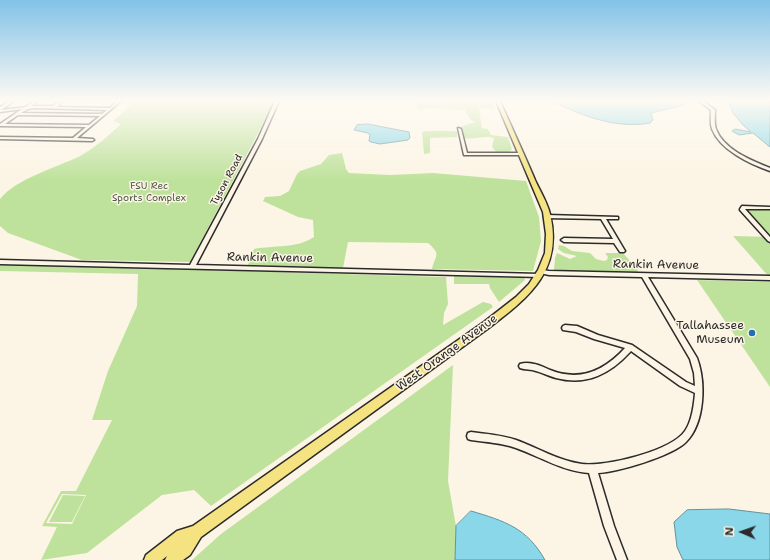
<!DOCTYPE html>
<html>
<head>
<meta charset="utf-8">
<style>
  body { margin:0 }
  #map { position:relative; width:770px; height:560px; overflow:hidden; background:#fcf5e5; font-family:"Shantell Sans",sans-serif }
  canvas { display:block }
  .north { position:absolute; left:722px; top:512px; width:40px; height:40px; -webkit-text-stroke:3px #fcf5e5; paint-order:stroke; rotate:272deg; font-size:11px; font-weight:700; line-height:16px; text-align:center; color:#2b2b2b }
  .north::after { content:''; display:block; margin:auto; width:14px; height:18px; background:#2b2b2b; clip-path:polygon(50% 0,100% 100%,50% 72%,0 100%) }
</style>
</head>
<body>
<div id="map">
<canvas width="770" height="560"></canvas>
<div class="north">N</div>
</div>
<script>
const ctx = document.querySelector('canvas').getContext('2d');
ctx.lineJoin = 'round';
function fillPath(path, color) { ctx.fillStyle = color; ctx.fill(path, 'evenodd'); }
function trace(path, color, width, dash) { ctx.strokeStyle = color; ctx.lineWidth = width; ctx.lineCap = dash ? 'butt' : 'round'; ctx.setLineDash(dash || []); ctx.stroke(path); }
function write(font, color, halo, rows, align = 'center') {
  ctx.font = font + ' "Shantell Sans",sans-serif'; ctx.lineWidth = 3; ctx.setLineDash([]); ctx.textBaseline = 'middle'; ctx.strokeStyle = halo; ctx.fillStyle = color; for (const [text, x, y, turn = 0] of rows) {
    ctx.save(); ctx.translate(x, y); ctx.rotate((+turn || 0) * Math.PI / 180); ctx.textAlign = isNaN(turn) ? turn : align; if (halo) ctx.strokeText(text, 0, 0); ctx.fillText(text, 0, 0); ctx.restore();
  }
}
fillPath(new Path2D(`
  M135 101H275L190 262 82 260 8 233 0 226V199C17 178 56 168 80 156 96 147 108 136 121 124L113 121Z
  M417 101H491L495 109 481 108 479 110 482 128 488 129 491 135 508 137 512 149 509 152H496L492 147 494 138C482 135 475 140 463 138L460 127 475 122 470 119 465 110 426 108 421 111 417 108Z
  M426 131H454L457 132V137L430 138V153L424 154 422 132Z
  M342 153 346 169 349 173 390 175 433 173 526 181 539 217 541 241 533 271 432 269C435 255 442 255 428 243L348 242 343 268 248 265 254 249C274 245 296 249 314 237L313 220 298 217 263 201 265 197 280 196 289 191 297 174 300 171 321 164 329 155Z
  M751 209 770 210V235L748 213 747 210Z
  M733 236 770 237V278Z
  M559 245 564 246 572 251 590 253 596 259 604 261 607 260 608 257 605 253H623L638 270 637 273 558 272 554 270 555 258 557 253 570 259 577 256 564 253 558 249Z
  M0 264 446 277 448 304 444 313 443 325 483 302 491 304 493 307 211 506 194 490 162 495 87 553 41 560 57 527 42 526 61 491H76L112 420H92L108 371 137 306 138 274 0 271ZM62 494 86 495 72 524 46 523Z
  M454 276 524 278 525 280 499 302 490 288 489 284H454Z
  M697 280 770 282V387Z
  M453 365 448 481 456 526 455 560H192L221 534Z
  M63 495 85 496 72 522H49Z`), '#bee29c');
const water = new Path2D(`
  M552 101H679L684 105 651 113 653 120 650 123C616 129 582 116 552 101Z
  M729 101H770V147L753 133 739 135 732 131 735 129 751 132 743 125 733 113Z
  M368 124 409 132 410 138 408 140 380 144 371 142 369 141 370 135 368 133 354 130 357 125Z
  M729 509 770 514V560H683L677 547 674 522 687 510Z
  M471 511C505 521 527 528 545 560H455L456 526Z`);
fillPath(water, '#8ad7e9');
trace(water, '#64929d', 1);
const minor = new Path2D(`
  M10 101H14L1 110 26 107 34 101H38L31 106H53L59 101H63L57 107 110 108 117 101H121L77 138 93 139 94 140 92 141 0 139V137L73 138 86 127 0 126V124L22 109 0 112V107ZM34 108 107 110 102 114 21 113 28 109ZM18 115H19L100 116 89 125 5 124Z
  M275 101H279L262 139 196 265 539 274 542 276 541 277 0 264V260L190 265 258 139Z
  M699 101H703L715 110C715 116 714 123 716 129 724 150 751 160 770 168V171C750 164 720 150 712 129 710 123 711 117 711 110Z
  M458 128 461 129 467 153H521L523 154 521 155H464Z
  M742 206 770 207V209H745L770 237V242L768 241 740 210V209Z
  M547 215 618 217V219H606L625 251 624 252H620L614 243 564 242 561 240 564 238 613 239 601 219 545 218 544 217Z
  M542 270 549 271 770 276V280L648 277 697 358C706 382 705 423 686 442 672 456 618 472 598 473L614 526 627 560H617L604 526 589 473C562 471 541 457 516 448 502 443 486 442 471 440L468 439 467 436 468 433 471 432C486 434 502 435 516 440 538 448 559 461 582 464 606 467 671 451 685 431 692 421 694 405 695 393L680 386 631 351C610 374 587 386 556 378 549 376 543 373 536 371 531 369 525 370 520 368L519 366 520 364C530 361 541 366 550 370 580 382 604 371 625 348L594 339 576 332 563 330 562 328 563 326 565 325 577 326 598 335 632 345 686 382 695 386 694 373 690 359 642 277 549 275 540 273 539 272 540 271Z`);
const major = new Path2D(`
  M496 101H500C512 128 524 154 535 180 540 191 547 202 550 214 563 269 531 296 490 327L201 537 190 555 183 560H165L167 556 162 560H144L146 555 177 531 193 526 484 322 516 297 529 284 538 270 545 253 546 234 543 212Z`);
trace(minor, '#2b2b2b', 3);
trace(major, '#2b2b2b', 3);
fillPath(minor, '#fcf5e5');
fillPath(major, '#f5e381');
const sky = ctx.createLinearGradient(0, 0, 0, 180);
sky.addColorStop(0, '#82c2e8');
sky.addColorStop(0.56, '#fefaf3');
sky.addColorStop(1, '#fefaf300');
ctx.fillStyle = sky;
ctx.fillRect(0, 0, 770, 180);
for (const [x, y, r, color] of [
  [752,333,4,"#1f6fb2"]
]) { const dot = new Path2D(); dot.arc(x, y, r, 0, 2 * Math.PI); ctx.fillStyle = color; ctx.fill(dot); trace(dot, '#fcf5e5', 1.5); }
write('10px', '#2b2b2b', '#fcf5e5', [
  ["Tyson Road",227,180,-62]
]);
write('10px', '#505947', '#fcf5e5', [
  ["FSU Rec",149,186],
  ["Sports Complex",149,198]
]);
write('12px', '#2b2b2b', '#fcf5e5', [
  ["Rankin Avenue",270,258,1],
  ["Rankin Avenue",656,265,1],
  ["West Orange Avenue",447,353,-36]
]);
write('12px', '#2b2b2b', '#fcf5e5', [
  ["Tallahassee",744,326],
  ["Museum",744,340]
], 'right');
</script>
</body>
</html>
